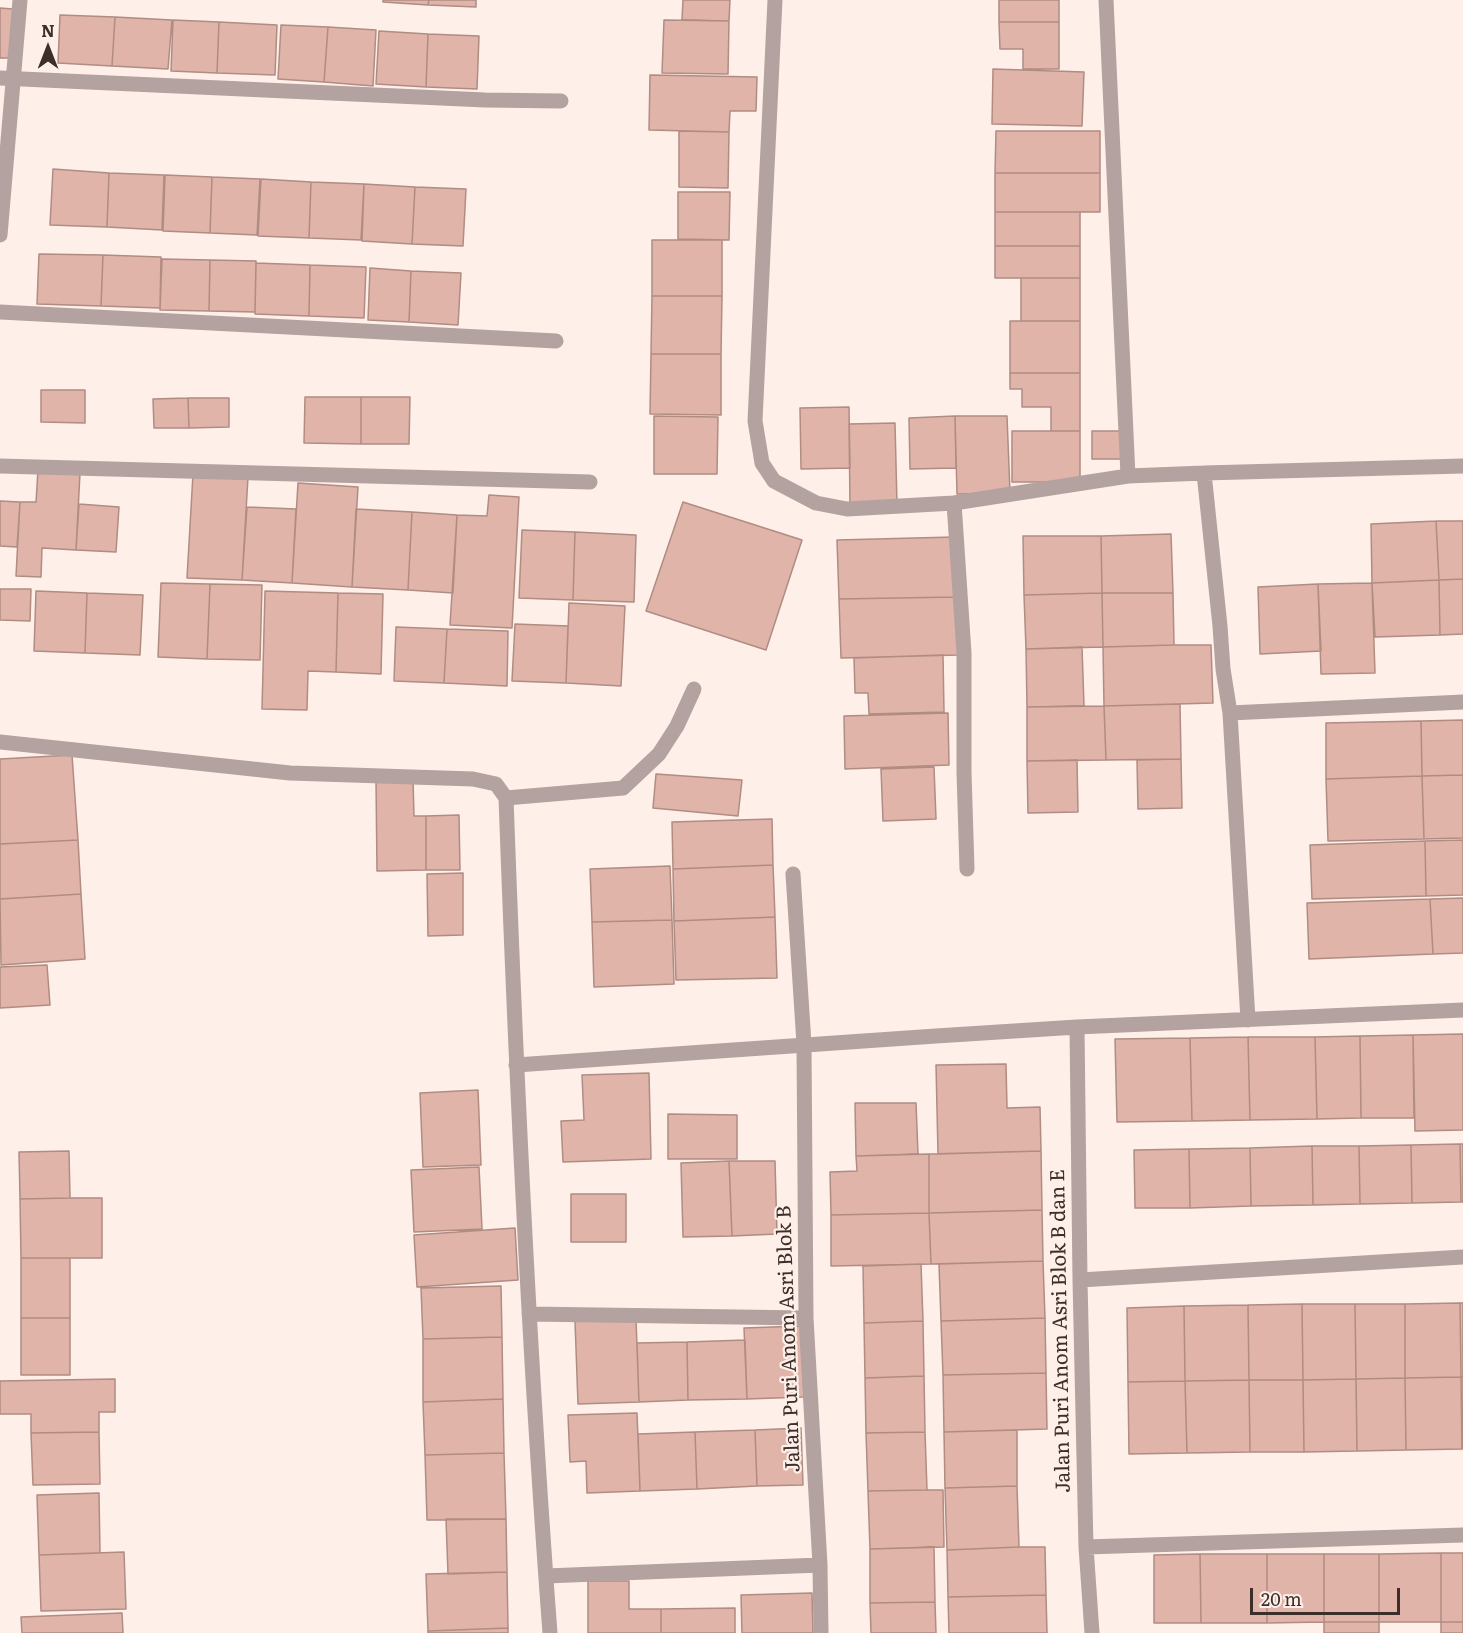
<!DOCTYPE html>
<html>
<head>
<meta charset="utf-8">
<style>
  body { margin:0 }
  #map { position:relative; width:1463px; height:1633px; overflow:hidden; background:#feefe9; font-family:Literata,serif }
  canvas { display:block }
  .north { position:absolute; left:18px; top:18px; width:60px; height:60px; -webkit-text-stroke:4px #feefe9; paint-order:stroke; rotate:0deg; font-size:16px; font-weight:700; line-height:24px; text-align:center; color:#3c2e29 }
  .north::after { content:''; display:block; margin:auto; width:21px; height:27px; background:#3c2e29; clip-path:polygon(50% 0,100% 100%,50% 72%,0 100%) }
  .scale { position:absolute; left:1250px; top:1588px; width:150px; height:27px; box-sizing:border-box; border:3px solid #3c2e29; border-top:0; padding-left:8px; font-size:18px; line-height:21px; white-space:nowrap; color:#3c2e29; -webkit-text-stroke:4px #feefe9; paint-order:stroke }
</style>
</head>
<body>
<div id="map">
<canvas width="1463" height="1633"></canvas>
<div class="north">N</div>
<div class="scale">20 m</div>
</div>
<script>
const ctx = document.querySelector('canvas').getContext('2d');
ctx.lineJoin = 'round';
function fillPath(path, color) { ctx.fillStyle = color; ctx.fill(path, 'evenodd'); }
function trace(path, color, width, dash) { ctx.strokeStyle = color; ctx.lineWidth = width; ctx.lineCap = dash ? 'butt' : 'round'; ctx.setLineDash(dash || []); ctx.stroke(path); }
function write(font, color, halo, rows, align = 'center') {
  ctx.font = font + ' Literata,serif'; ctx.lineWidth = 4.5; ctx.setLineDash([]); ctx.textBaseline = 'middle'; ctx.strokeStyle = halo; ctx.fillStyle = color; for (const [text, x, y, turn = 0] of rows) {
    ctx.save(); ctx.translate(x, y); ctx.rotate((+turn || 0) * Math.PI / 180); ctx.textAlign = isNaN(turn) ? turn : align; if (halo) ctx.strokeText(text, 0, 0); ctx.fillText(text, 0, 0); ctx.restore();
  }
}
const building = new Path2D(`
  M383 0H429L428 5 383 2Z
  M429 0H476V7L428 5Z
  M683 0H730L729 21 682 20Z
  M999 0H1059V22H999Z
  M0 8 13 9 11 58H0Z
  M60 15 115 17 112 66 58 63Z
  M115 17 172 20 168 69 112 66Z
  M173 20 219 22 217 73 171 71Z
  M664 20 729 21 728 74 662 73Z
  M219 22 277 25 275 75 217 73Z
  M999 22H1059V69H1023V49H1000Z
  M281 25 328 27 324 82 278 79Z
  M328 27 376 30 373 86 324 82Z
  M379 31 428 34 426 87 376 84Z
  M428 34 479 36 477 89 426 87Z
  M993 69 1084 72 1082 126 992 124Z
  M650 75 757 77 756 111H730L729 132 649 130Z
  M679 131 729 132 728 188 679 187Z
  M996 131H1100V173H995Z
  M53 169 109 173 107 227 50 225Z
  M109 173 164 175 162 230 107 227Z
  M995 173H1100V212H995Z
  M165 175 212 177 210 233 163 231Z
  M212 177 260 179 257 235 210 233Z
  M261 179 311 182 309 238 258 236Z
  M311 182 364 184 361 240 309 238Z
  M364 184 415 187 412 244 362 241Z
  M415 187 466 189 463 246 412 244Z
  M678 192H730L729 240 678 239Z
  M995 212H1080V246H995Z
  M652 240H722V296H652Z
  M995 246H1080V278H995Z
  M39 254 103 255 101 306 37 304Z
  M103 255 161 257 160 308 101 306Z
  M162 259 210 260 209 311 160 310Z
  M210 260 256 261 255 312 209 311Z
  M256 263 310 265 309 316 255 314Z
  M310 265 366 267 364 318 309 316Z
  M370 268 411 271 409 322 368 320Z
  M411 271 461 273 458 325 409 322Z
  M1021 278H1080V321H1021Z
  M652 296H722L721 354H651Z
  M1010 321H1080V373H1010Z
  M651 354H721V415L650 414Z
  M1010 373H1080V431H1051V407H1022V389H1010Z
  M41 390H85V423L41 422Z
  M305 397H361V444L304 443Z
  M361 397H410L409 444H361Z
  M188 398 189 428H154L153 399Z
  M188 398H229V427L189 428Z
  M849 407 850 468 801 469 800 408Z
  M654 416 718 417 717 474H654Z
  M955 416H1007L1010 493 957 494Z
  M955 416 956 468 910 469 909 418Z
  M895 423 897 505 850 506 849 424Z
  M1012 431H1080V482H1012Z
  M1092 431H1122V459H1092Z
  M38 470 80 473 76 550 42 548 41 577 16 576 20 502H36Z
  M193 474 248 477 242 580 187 578Z
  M298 483 358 487 352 587 292 583Z
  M489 495 519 497 512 628 450 625 457 515 487 516Z
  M0 501 20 502 17 547 0 546Z
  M683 502 802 540 766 650 646 611Z
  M79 504 119 507 116 552 76 550Z
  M247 507 296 509 292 583 242 580Z
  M356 509 412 512 408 590 352 587Z
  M412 512 457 515 453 593 408 590Z
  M1436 521H1463V579L1439 580Z
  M1436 521 1439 580 1372 583 1371 524Z
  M522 530 575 532 573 600 519 598Z
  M575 532 636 535 634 602 573 600Z
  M1171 534 1173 593H1102L1101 536Z
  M1023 536H1101L1102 593 1024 595Z
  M954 537 956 597 839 599 837 540Z
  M1463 579V634L1440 635 1439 580Z
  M1439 580 1440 635 1375 637 1372 583Z
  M161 583 210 584 207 659 158 657Z
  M1372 583 1375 673 1321 674 1318 584Z
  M210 584 262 585 260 660 207 659Z
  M1318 584 1321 651 1260 654 1258 587Z
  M0 589H31L30 621 0 620Z
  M36 591 87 593 85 653 34 651Z
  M265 591 338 593 336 672 308 671 307 710 262 709Z
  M87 593 143 595 140 655 85 653Z
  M338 593 383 594 381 674 336 672Z
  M1102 593H1173L1174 645 1103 647Z
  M1102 593 1103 647 1026 649 1024 595Z
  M956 597 958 655 841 658 839 599Z
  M569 603 625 606 621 686 566 683Z
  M515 624 568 626 566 683 512 681Z
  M396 627 447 629 444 683 394 681Z
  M447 629 508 631 507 686 444 683Z
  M1174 645H1211L1213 703 1104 706 1103 647Z
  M1082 647 1084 706 1027 707 1026 649Z
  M943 655 944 712 869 714 868 693H855L854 658Z
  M1180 704 1181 759 1106 760 1104 706Z
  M1104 706 1106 760 1027 761V707Z
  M948 713 949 765 845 769 844 716Z
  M1463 720V775L1422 776 1421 721Z
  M1421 721 1422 776 1326 779V723Z
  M72 755 78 840 0 844V759Z
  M1181 759 1182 808 1138 809 1137 760Z
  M1077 760 1078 812 1028 813 1027 761Z
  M934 767 936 819 883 821 881 769Z
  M656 774 742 780 738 816 653 808Z
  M1463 775V838L1424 839 1422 776Z
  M1422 776 1424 839 1328 841 1326 779Z
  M413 780 414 816H426V870L377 871 376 781Z
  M459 815 460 870H426V816Z
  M772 819 773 865 673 869 672 822Z
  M78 840 81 894 0 899V844Z
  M1463 840V895L1426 896 1425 841Z
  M1425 841 1426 896 1312 899 1310 845Z
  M773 865 775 917 674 921 673 869Z
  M670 866 672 920 592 922 590 869Z
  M463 873V935L428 936 427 874Z
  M81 894 85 959 1 965 0 899Z
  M1463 898V953L1433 954 1430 899Z
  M1430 899 1433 954 1309 959 1307 903Z
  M775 917 777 978 676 980 674 921Z
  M672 920 674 984 594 987 592 922Z
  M47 965 50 1005 0 1008V967Z
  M1463 1034V1130L1415 1131 1413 1035Z
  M1413 1035 1414 1118H1361L1360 1036Z
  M1360 1036 1361 1118 1317 1119 1315 1037Z
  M1248 1037H1315L1317 1119 1250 1120Z
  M1248 1037 1250 1120 1192 1121 1190 1038Z
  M1190 1038 1192 1121 1117 1122 1115 1039Z
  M1006 1064 1007 1108 1040 1107 1041 1151 938 1154 936 1065Z
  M649 1073 651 1159 563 1162 561 1121 584 1120 582 1075Z
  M478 1090 481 1165 423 1167 420 1093Z
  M855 1103H916L918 1154 856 1156Z
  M668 1114 737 1115V1159H668Z
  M1460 1144 1461 1202 1412 1203 1411 1145Z
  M1460 1144H1463V1202H1461Z
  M1411 1145 1412 1203 1360 1204 1359 1146Z
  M1312 1146H1359L1360 1204 1313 1205Z
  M1312 1146 1313 1205 1251 1206 1250 1148Z
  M1250 1148 1251 1206 1190 1208 1189 1149Z
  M1189 1149 1190 1208H1135L1134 1150Z
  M69 1151 70 1198 20 1199 19 1152Z
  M1041 1151 1042 1210 929 1213V1154Z
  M929 1154V1213L831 1215 830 1172 857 1171 856 1156Z
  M729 1161 732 1236 683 1237 681 1163Z
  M729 1161H775L777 1234 732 1236Z
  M479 1167 482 1229 414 1232 411 1170Z
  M571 1194H626V1242H571Z
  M70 1198H102V1258H21L20 1199Z
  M1042 1210 1043 1261 931 1264 929 1213Z
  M929 1213 931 1264 831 1266V1215Z
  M515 1228 518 1280 417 1287 414 1235Z
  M21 1258H70V1318H21Z
  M1043 1261 1045 1318 941 1321 939 1264Z
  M921 1264 923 1321 864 1323 863 1266Z
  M501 1286 502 1337 423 1339 421 1288Z
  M1460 1303H1463V1377H1461Z
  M1460 1303 1461 1377 1405 1378V1304Z
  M1302 1304 1303 1380H1249L1248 1305Z
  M1302 1304H1355L1356 1379 1303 1380Z
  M1355 1304H1405V1378L1356 1379Z
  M1248 1305 1249 1380 1185 1381 1184 1306Z
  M1184 1306 1185 1381 1128 1382 1127 1308Z
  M21 1318H70V1375H21Z
  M1045 1318 1046 1373 943 1375 941 1321Z
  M636 1319 639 1402 578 1404 575 1321Z
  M923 1321 924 1376 865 1378 864 1323Z
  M801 1326 804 1397 747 1399 744 1328Z
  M502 1337 503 1399 423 1402V1339Z
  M745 1340 747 1399 688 1400 687 1342Z
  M687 1342 688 1400 639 1402 637 1343Z
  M1046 1373 1047 1429 944 1432 943 1375Z
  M924 1376 925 1432 866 1433 865 1378Z
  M1461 1377H1463V1449H1462Z
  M1461 1377 1462 1449 1406 1450 1405 1378Z
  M1405 1378 1406 1450 1357 1451 1356 1379Z
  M115 1379V1412H99V1432L31 1433V1414H0V1381Z
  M1356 1379 1357 1451 1304 1452 1303 1380Z
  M1249 1380H1303L1304 1452H1250Z
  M1249 1380 1250 1452 1187 1453 1185 1381Z
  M1185 1381 1187 1453 1129 1454 1128 1382Z
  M503 1399 504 1453 425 1455 423 1402Z
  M637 1413 640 1491 587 1493 586 1461 570 1462 568 1415Z
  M801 1428 803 1485 757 1486 755 1430Z
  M755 1430 757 1486 697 1489 695 1432Z
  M1017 1430V1486L945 1488 944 1432Z
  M99 1432 100 1484 33 1485 31 1433Z
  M695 1432 697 1489 640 1491 638 1434Z
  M925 1432 927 1490 868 1491 866 1433Z
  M504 1453 506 1519 427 1520 425 1455Z
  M1017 1486 1019 1547 947 1550 945 1488Z
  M927 1490H943L944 1547 870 1549 868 1491Z
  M99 1493 100 1553 39 1555 37 1495Z
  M446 1519H506L507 1572 448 1574Z
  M934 1547 935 1602 870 1603V1549Z
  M1019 1547H1045L1046 1595 948 1597 947 1550Z
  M124 1552 126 1609 41 1611 39 1555Z
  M1441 1553H1463V1622H1441Z
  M1441 1553V1622H1379V1554Z
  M1200 1554H1267V1623H1201Z
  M1200 1554 1201 1623H1154V1555Z
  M1267 1554H1324V1622L1267 1623Z
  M1324 1554H1379V1622H1324Z
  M507 1572 508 1628 428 1631 426 1574Z
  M588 1581H629V1609H661V1633H588Z
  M812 1593 813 1633H742L741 1595Z
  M1046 1595 1047 1633H949L948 1597Z
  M935 1602 936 1633H871L870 1603Z
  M735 1608V1633H661V1609Z
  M122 1613 123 1633H22L21 1617Z
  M1324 1622H1379V1633H1324Z
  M1441 1622H1463V1633H1441Z
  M508 1628V1633H428V1631Z`);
fillPath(building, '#e0b4a9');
trace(building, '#b08c83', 1.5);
trace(new Path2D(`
  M506 798 623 788 659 754 677 726 694 689
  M793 874 804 1044`), '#b3a29f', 15);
trace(new Path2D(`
  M775 0 755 421 762 463 774 481 816 503 847 509 954 503 1128 476 1204 473
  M1106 0 1128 476
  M0 78 485 100 561 101
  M0 235 20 0
  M0 312 556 341
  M0 466 590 482
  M954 503 964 653V772L967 869
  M1230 713 1463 702
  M0 742 290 773 473 779 496 784 506 798C516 1076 529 1355 550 1633
  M1248 1020 1230 713 1223 669 1220 626 1204 473 1463 466
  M1077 1027 1080 1280 1086 1547 1092 1633
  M804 1044 806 1318 820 1565 821 1633
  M516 1065 936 1036 1077 1027 1463 1010
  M1080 1280 1463 1257
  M529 1314 806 1318
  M1086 1547 1463 1535
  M546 1576 820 1565`), '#b3a29f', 15);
write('20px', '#3c2e29', '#feefe9', [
  ["Jalan Puri Anom Asri Blok B dan E",1061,1331,-91],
  ["Jalan Puri Anom Asri Blok B",789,1339,-92]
]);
</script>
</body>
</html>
